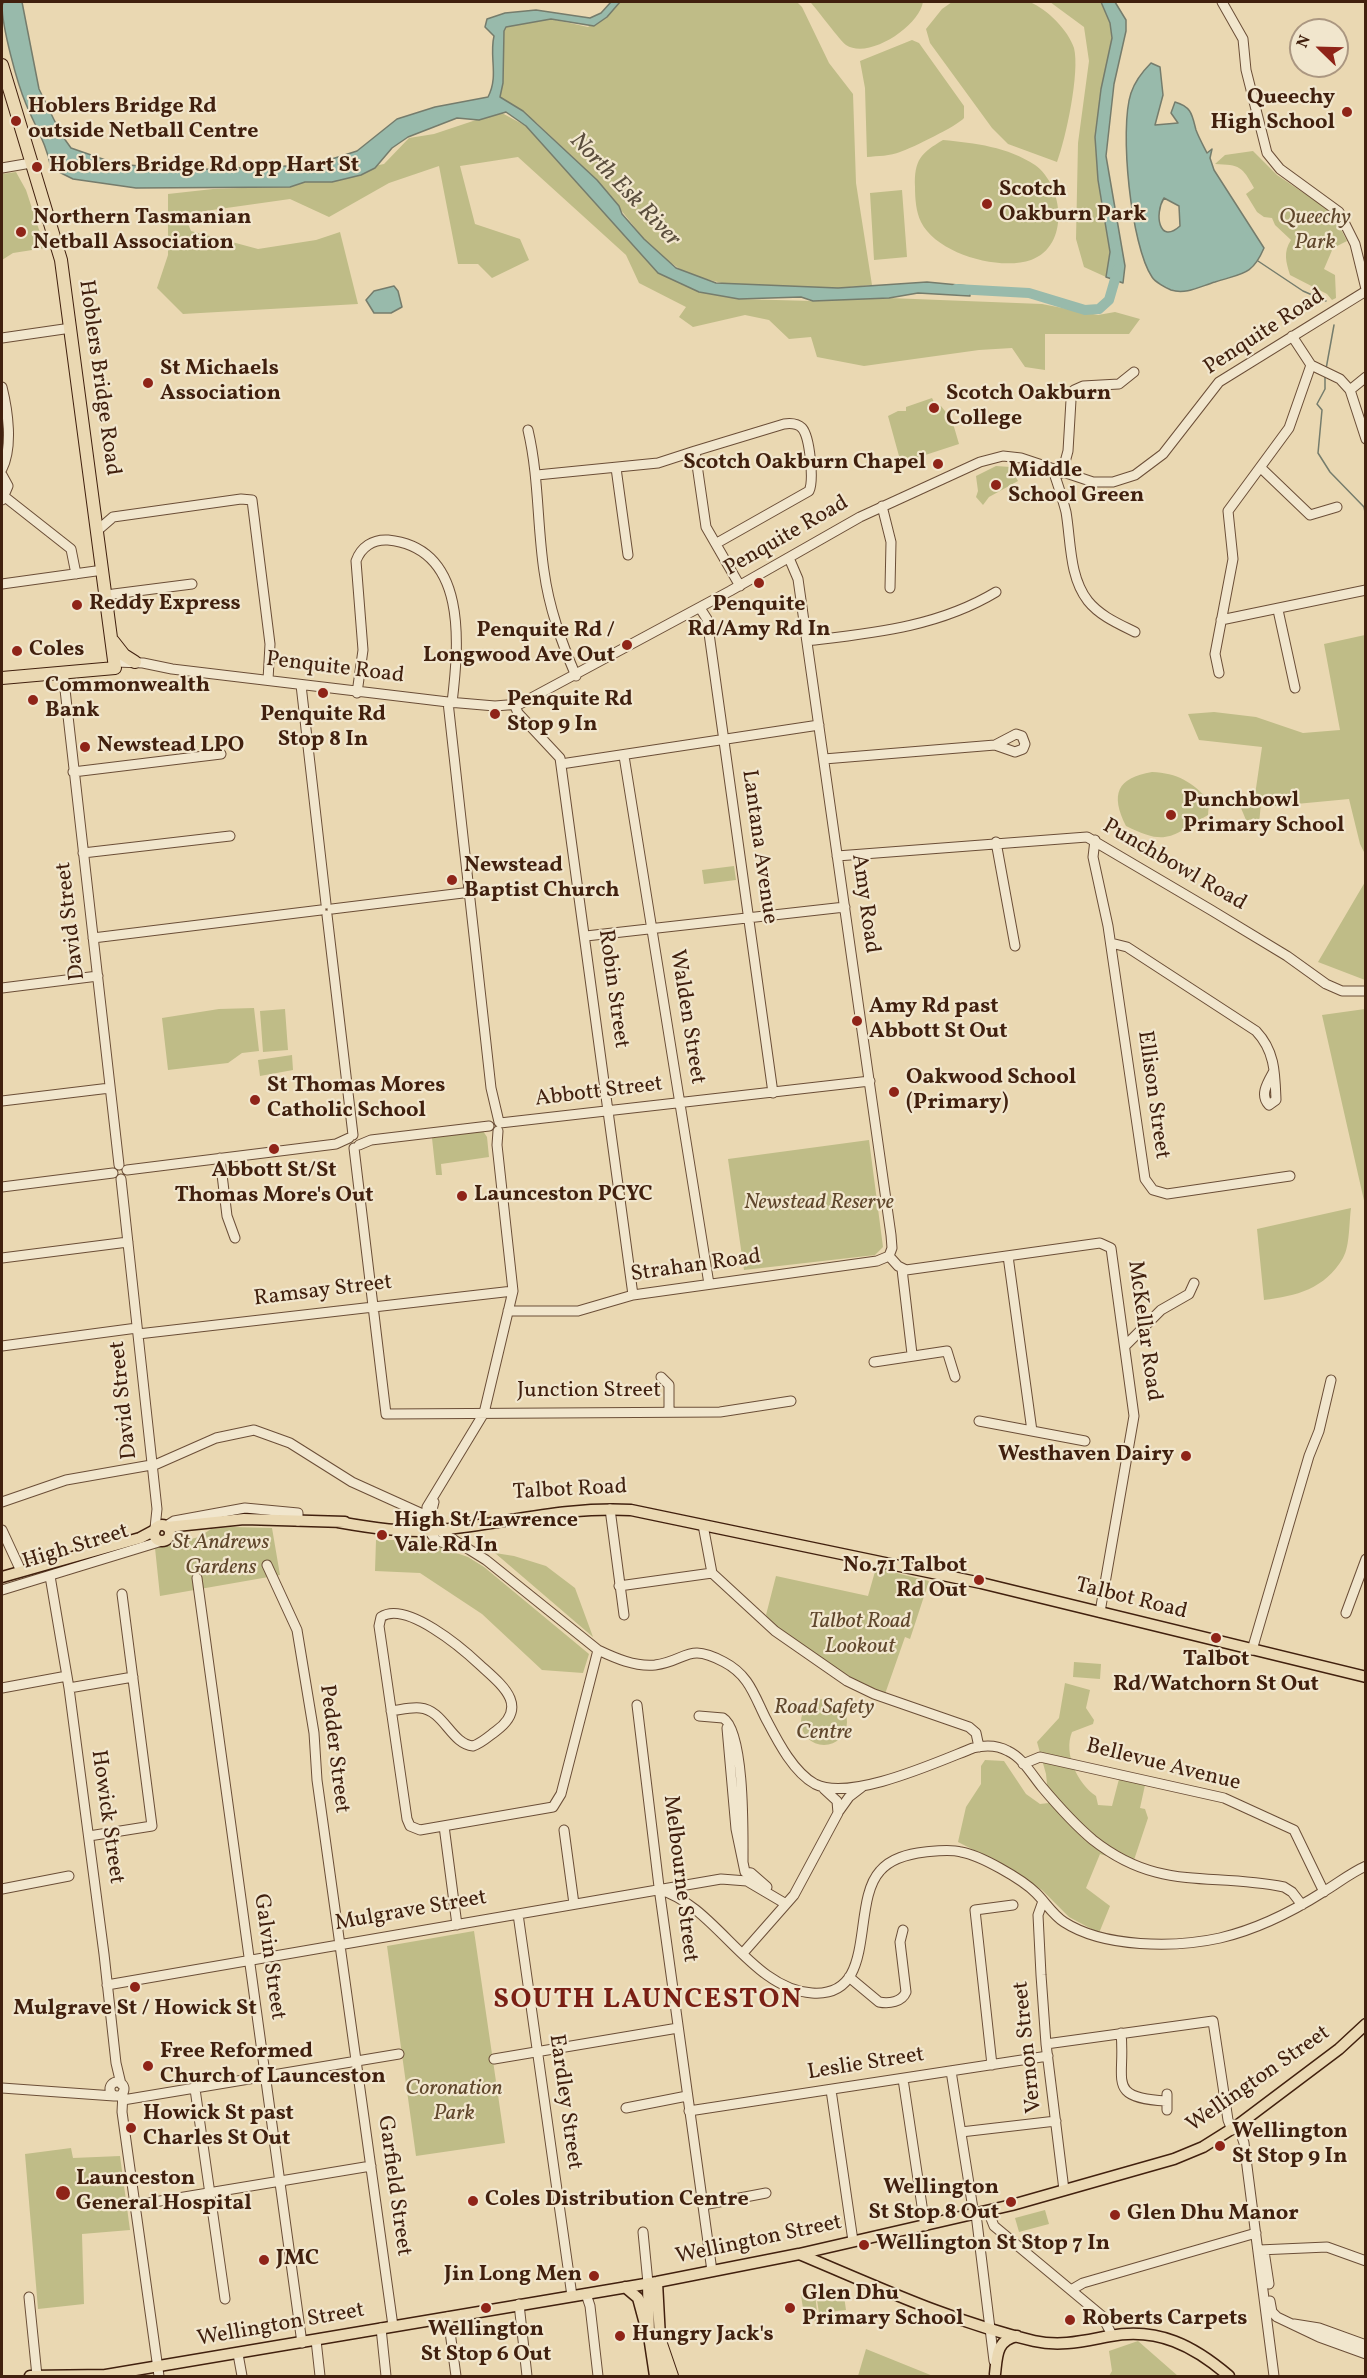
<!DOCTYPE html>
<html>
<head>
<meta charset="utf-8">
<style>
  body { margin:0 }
  #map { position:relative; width:1367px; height:2378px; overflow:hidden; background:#ead8b2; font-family:Vollkorn,serif }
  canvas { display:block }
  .frame { position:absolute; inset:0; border:3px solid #41200e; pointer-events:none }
  .north { position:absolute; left:1289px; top:18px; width:60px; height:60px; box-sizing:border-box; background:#f1e6cd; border:2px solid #ab9781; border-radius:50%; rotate:293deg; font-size:16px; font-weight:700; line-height:24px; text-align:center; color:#41200e }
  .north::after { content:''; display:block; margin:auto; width:21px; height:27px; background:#8f2418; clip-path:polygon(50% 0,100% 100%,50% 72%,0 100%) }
</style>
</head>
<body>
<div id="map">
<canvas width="1367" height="2378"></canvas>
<div class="frame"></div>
<div class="north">N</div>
</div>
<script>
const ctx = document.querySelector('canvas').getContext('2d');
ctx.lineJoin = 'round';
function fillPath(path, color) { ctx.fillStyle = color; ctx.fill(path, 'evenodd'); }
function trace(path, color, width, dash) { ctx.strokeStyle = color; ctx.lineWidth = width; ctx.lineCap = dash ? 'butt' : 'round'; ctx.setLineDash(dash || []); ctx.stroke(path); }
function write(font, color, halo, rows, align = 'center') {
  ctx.font = font + ' Vollkorn,serif'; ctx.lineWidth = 4.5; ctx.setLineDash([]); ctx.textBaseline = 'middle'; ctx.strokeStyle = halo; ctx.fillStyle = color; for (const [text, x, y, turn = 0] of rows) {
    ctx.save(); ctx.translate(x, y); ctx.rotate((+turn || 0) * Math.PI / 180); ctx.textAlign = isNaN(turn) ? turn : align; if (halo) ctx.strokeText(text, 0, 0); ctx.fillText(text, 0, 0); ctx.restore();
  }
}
fillPath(new Path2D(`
  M620 2H797L802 7 829 63 853 94 856 183 872 285 838 288 729 285 687 274 664 258 644 239 597 180 537 123 500 97 503 83 504 31 506 27 551 19 588 27Z
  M810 2H923C919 26 869 60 846 45 841 42 817 9 810 2Z
  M952 2C968 1 1019 0 1030 2 1048 10 1068 30 1074 48 1080 72 1066 138 1057 162L1008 144 992 128 930 43 926 29 942 9Z
  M1050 2H1101L1110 23 1112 38 1101 89 1095 137 1098 180 1110 252 1106 277 1084 267 1076 239 1078 143 1089 61 1084 27Z
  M912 40 919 43 964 106V118C957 126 912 148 900 152 891 156 877 156 867 157L865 88 860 61Z
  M500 112 526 126 658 273 739 299 813 301 889 298 1042 304 1098 315 1115 312 1140 319 1129 334H1045V370L1025 367 1012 348 979 350 864 366 817 357 811 337 789 339 769 320 745 315 693 327 679 317 686 307 639 283 626 255 518 157 460 166 475 224 520 239 529 260 492 278 478 264H458L439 166 389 183 329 217 290 199 184 214 191 231 258 249 316 240 340 232 358 304 183 314 157 288 168 255V194L213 189 270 187 384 164 409 138 434 134Z
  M943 140C975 143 1008 147 1035 165 1064 186 1070 246 1031 260 999 271 937 254 921 222 916 212 915 198 915 187 914 160 921 153 943 140Z
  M1253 151 1277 175 1332 212 1347 241 1333 248 1324 269 1335 275 1336 298 1332 300 1327 294 1290 275C1286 262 1283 252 1291 240L1275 225 1272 218 1264 217 1257 212 1246 194 1254 188C1242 166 1240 165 1215 164L1225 155Z
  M16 172 26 190 45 248 13 253 2 260V174Z
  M902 190 907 257 874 260 870 193Z
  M932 398 935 404 941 406 952 420 959 444 913 459 899 456 888 416 898 411H906V407Z
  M996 466 1011 467 1018 481 989 497 983 505 976 497 978 491 976 476Z
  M1365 635H1366L1365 854 1360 844 1349 799 1275 806 1255 795 1262 747 1199 740 1188 714 1214 712 1256 717 1303 733 1340 730 1324 644Z
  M1152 772C1177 773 1193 782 1209 801L1208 815C1171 836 1168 847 1126 826 1110 794 1117 778 1152 772Z
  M1243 794 1261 803 1259 824 1248 831 1244 826 1246 820 1238 801Z
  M734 866 736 880 704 884 702 870Z
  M1365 882 1366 980H1365L1318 962Z
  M254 1008 259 1051 242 1053 228 1063 168 1070 162 1018 219 1009Z
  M285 1009 288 1050 263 1052 260 1011Z
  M1365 1009H1366L1365 1205 1322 1015Z
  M292 1055 293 1070 260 1076 258 1060Z
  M483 1131 487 1137 489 1157 441 1164 442 1175H436L432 1138Z
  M869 1140 883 1247 875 1255 744 1270 728 1159Z
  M1351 1208C1349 1222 1350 1246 1343 1258 1325 1289 1296 1296 1264 1300L1257 1229Z
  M232 1527 272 1528 280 1575 160 1596 155 1548 199 1537 211 1529Z
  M395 1535 415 1539 468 1557 484 1567 589 1654 583 1673 542 1670 482 1614 420 1573 375 1571 376 1540H394Z
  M495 1553 514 1556 546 1566 575 1588 593 1637Z
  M876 1568 929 1581 910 1639 905 1637 885 1694C846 1676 794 1649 766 1615L776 1576 868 1596Z
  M1074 1662 1101 1664 1100 1679 1073 1677Z
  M1065 1683 1090 1690 1086 1708 1094 1720 1093 1724 1072 1732C1063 1754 1078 1784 1096 1796L1098 1805 1112 1806 1119 1779 1145 1785 1140 1808 1145 1809 1148 1818 1133 1863 1100 1854 1086 1888 1110 1906 1099 1933 1069 1917 1042 1890 1009 1868 958 1842 966 1807 981 1784V1766L985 1760 1004 1761 1026 1794 1040 1804 1049 1803 1046 1774 1037 1742 1059 1718Z
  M801 1722a23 23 0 1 1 46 0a23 23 0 1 1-46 0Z
  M474 1931 505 2143 416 2156 387 1946Z
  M71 2148 73 2158 120 2156 130 2230 82 2234 84 2304 38 2309 25 2154Z
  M1045 2210 1049 2224 1019 2232 1015 2218Z
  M815 2294 818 2320 805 2322 801 2295Z
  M844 2296 846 2310 819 2313 817 2300Z
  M1138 2341 1178 2376H1109L1112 2371 1109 2351Z
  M866 2349 933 2376H858Z`), '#bfbc87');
const water = new Path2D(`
  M4 2H22L39 89 61 134 71 148 117 164 187 170 313 165 357 151 397 119 435 107 488 97C499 76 489 57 494 36L485 27 487 19 505 13 536 10 590 18 601 13 611 2H620L607 17 594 26 551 19 506 27 504 31 503 83 500 97 523 111 597 180 619 206 622 214 644 239 676 268 716 283 838 288 927 282 969 286 970 296 918 293 889 298 813 301 801 297 739 299 699 292 658 273 526 126 506 112 479 120 457 118 408 137 392 148 375 168 361 175 332 182H305L290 187 136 188 73 179 51 168C47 145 35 126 26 104 17 83 2 27 2 5Z
  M1101 2H1115L1126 20V31L1114 84 1106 156 1125 266 1123 283 1106 277 1110 252 1098 180 1095 137 1101 89 1112 38 1110 23Z
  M1151 63 1160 67 1163 95 1155 125 1178 123 1171 113 1175 102C1192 107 1192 115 1196 130 1199 138 1203 145 1207 153L1212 149 1210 158 1214 170 1264 248C1252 276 1242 273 1215 282 1201 286 1186 295 1171 290 1166 288 1155 282 1152 277 1131 246 1119 129 1131 93 1135 81 1143 71 1151 63ZM1164 198 1179 206 1180 226C1159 245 1154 214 1164 198Z
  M394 286 398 291 402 307 391 313H374L366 300 374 291Z`);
fillPath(water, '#98baab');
trace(water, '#757c6c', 1.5);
trace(new Path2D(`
  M1258 261 1303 291 1326 301
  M1326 369 1334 325
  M1325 377V389L1317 404 1322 410 1318 453 1330 472 1364 507 1366 517`), '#757c6c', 1.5);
trace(new Path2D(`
  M956 289 1029 293 1085 310 1099 309 1109 300 1118 269`), '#98baab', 10);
const minor = new Path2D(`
  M1222 2 1243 39 1246 70 1267 153 1280 169 1339 212 1355 244 1366 289
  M2 168 31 163
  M1292 336 1311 365 1340 379 1350 390 1366 439
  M2 338 71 328
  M2 387C8 411 13 447 2 469
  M1350 390 1366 377
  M528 430C539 477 537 524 544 571 549 608 561 641 576 676
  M616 468 628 555
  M1261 468 1310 515 1337 507
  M1057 471 1055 476C1059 488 1063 500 1066 512 1071 541 1069 577 1088 601 1100 616 1119 624 1135 632
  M1062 473 1068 451 1071 400 1074 390 1083 386 1119 384 1134 372
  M2 475 8 486 2 500
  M537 475 658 463 695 451
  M5 497 71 549 76 574
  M882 506 891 542 890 588
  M98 530 113 517 241 499 252 500 270 644 268 680
  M717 543 809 491C814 481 810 437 802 428 797 423 791 423 784 424L695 451 706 527 740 586
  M789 558 798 579 891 1235 892 1248 889 1256
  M2 584 103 570
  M106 595 192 584
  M700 608 707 619 773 1093
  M1278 610 1295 688
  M1221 620 1366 590
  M807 641C873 633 938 627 996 592
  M115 662 143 663 172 669 448 702 495 706 520 704 730 591 860 517 980 462 1003 456 1021 458 1093 482H1113L1135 475 1163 454 1219 382 1366 291
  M63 672 119 1165
  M1219 673 1215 654 1233 559 1228 511 1289 428 1311 365
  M301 685 326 904
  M357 693 363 650 356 561C361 547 373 539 388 540 468 548 459 644 452 703
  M448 702 491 1088 499 1122
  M515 706 518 713 560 758 633 1295
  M624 756 709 1284
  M824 759 995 745 1016 734 1022 736 1025 744 1023 749 1015 752 995 745
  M561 764 819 725
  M73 772 221 754
  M1095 840 1093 857 1108 926 1145 1179 1153 1190 1167 1194 1290 1176
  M996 842 1015 946
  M83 853 230 836
  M837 856 1087 837 1211 910 1287 956 1326 984 1342 991H1366
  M332 909 471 892
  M327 915 353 1135
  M586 936 845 907
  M93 938 321 910
  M1111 943 1127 947 1256 1031C1275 1051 1275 1073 1276 1100L1269 1105C1259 1095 1268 1082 1274 1071
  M2 988 98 976
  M2 1101 110 1088
  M500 1123 870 1081
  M359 1145 371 1140 489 1126
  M354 1148 386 1414 720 1412 791 1401
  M220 1158 227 1216 235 1238
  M127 1170 336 1144 349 1138
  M121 1179 157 1509 155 1528
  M2 1187 113 1173
  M889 1256 898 1266 906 1270 1100 1243 1111 1248 1134 1416 1100 1612
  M1008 1256 1032 1431
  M2 1258 128 1242
  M902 1269 912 1354
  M508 1311H578L633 1295 877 1261 889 1256
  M138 1334 513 1291
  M1126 1345 1161 1310 1189 1294 1194 1283
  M2 1346 137 1328
  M874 1362 947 1351 955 1377
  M661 1377 669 1385V1411
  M979 1421 1085 1441
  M2 1502 66 1480 157 1464 216 1438 254 1430 290 1443 352 1482 425 1515
  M434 1502 432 1510 436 1524
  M610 1509 624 1615
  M426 1525 427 1507 484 1413 513 1291 497 1145 498 1131
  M703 1525 712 1573 775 1631 847 1681 874 1694 969 1727 976 1733 979 1747
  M166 1526 174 1521 245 1508 298 1513V1521
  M2 1530 21 1571
  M438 1530 486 1560 598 1650C615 1658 635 1667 655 1665 687 1661 687 1642 724 1662 749 1675 754 1695 766 1719 777 1740 793 1772 815 1784 850 1802 937 1762 973 1748 985 1745 997 1745 1008 1751 1023 1758 1032 1775 1042 1787 1058 1806 1074 1824 1093 1840 1159 1892 1208 1872 1284 1887L1292 1892 1302 1905
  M429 1531 436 1540 452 1546
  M267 1565 297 1630 314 1733 317 1780 393 2326
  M50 1576 69 1688 104 1954 116 2063 121 2084
  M197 1578 302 2343
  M619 1586 712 1573
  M2 1590 162 1541
  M1346 1613 1366 1559
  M1252 1650 1309 1456 1319 1431 1331 1380
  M2 1688 67 1676
  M69 1688 133 1677
  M637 1705 660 1895 712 2271
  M391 1711C400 1710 410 1707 420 1708 444 1710 451 1744 473 1746 482 1743 489 1736 496 1731 530 1706 502 1685 480 1665 463 1649 406 1600 381 1617L379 1626 407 1819 410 1826 420 1830 553 1807 561 1794 598 1650
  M699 1716 723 1718C745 1731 743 1836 743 1862
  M727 1728 736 1829 745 1872
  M1023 1764 1040 1757 1224 1798 1294 1830 1324 1892
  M839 1811 849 1797 862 1787
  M444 1826 457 1925
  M564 1830 574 1904
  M89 1836 152 1826 122 1594
  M745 1872 751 1873 767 1887
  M2 1889 69 1876
  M660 1890C716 1906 751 1989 812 1993 879 1998 850 1904 880 1871 891 1858 908 1854 925 1852 936 1851 950 1849 961 1852 980 1855 1022 1879 1036 1893 1046 1903 1053 1915 1064 1922 1104 1948 1175 1948 1220 1938 1258 1929 1290 1913 1323 1892 1337 1884 1350 1873 1366 1866
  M1043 1901 1038 1915 1041 1975 1046 2044 1064 2190
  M518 1914 572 2296
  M743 1953 794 1895 838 1813 837 1801 824 1789
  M849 1977 879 2002C889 2004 902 2002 906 1992L900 1942 903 1930
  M107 1985 721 1879 747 1881 786 1904
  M1121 2033C1126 2080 1105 2098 1166 2101
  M1046 2044 1213 2021 1228 2120 1232 2130
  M494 2059 678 2028
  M992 2065 975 1910 1013 1905
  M951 2071 974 2215
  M903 2079 925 2226
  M110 2089a7 7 0 1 1 14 0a7 7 0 1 1-14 0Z
  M2 2088 114 2096
  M195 2089 225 2299
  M831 2090 853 2241
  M123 2092 122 2112 159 2376
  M1167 2094V2110
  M123 2100 399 2054
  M626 2108 687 2096
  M689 2111 1048 2056
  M1238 2125 1244 2143 1274 2376
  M961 2132 1056 2121
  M136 2205 371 2166
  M703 2205 766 2193
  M988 2211 994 2226 1102 2316 1112 2335
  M976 2214 994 2361
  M643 2232 648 2283
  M1259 2250 1327 2247 1366 2261
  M1264 2251 1269 2284
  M1071 2290 1083 2283 1256 2233
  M586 2294 590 2306 598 2376
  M29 2297 37 2376
  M1270 2301 1272 2312 1277 2317 1319 2337 1366 2354
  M519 2304 527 2376
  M448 2317 456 2376
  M1294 2324 1319 2328 1366 2345
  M381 2328 386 2376
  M316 2340 320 2376
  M238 2354 242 2376`);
const major = new Path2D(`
  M338 1522C372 1528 405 1533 439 1530 503 1524 566 1506 631 1510L981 1583 1366 1677
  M154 1533a8 8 0 1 1 16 0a8 8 0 1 1-16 0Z
  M167 1527 244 1519 345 1522
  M2 1577 140 1538 155 1530
  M799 2254C876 2286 952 2322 1034 2341 1061 2347 1083 2341 1110 2336 1158 2327 1194 2346 1229 2376
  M657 2282 662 2376
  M648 2283 649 2336 655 2376
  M625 2287 638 2298 645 2324
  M995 2374C997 2357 996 2340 1017 2336
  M30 2376 107 2375
  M100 2376 657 2282 799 2254 1012 2205 1174 2159 1203 2147 1238 2125 1339 2049 1366 2024`);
const highway = new Path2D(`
  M2 65 61 260 115 668 2 678
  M113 641 124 655 135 662
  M659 2338 672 2376`);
trace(minor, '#6b4e37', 11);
trace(major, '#41200e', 13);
trace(highway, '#41200e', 14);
trace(minor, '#f1e6cd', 9);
trace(major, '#ead8b2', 10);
trace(highway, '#ead8b2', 12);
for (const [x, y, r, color] of [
  [1347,112,6,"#8f2418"],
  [16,121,6,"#8f2418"],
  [37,167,6,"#8f2418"],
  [987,204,6,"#8f2418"],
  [21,232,6,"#8f2418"],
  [148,383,6,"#8f2418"],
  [934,408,6,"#8f2418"],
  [938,464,6,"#8f2418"],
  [996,485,6,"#8f2418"],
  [759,583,6,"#8f2418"],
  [77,605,6,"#8f2418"],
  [627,645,6,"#8f2418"],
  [17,651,6,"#8f2418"],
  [323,693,6,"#8f2418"],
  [33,700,6,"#8f2418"],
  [495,714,6,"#8f2418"],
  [85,747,6,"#8f2418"],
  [1171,815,6,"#8f2418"],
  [452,880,6,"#8f2418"],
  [857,1021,6,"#8f2418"],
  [894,1092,6,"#8f2418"],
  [255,1100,6,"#8f2418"],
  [274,1149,6,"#8f2418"],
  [462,1196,6,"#8f2418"],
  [1186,1456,6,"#8f2418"],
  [382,1535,6,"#8f2418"],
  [979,1580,6,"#8f2418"],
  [1216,1638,6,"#8f2418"],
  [135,1987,6,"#8f2418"],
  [148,2066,6,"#8f2418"],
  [131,2128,6,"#8f2418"],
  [1220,2146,6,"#8f2418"],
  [63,2193,8,"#8f2418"],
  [473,2201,6,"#8f2418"],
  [1011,2202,6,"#8f2418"],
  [1115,2215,6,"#8f2418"],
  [864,2245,6,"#8f2418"],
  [264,2260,6,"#8f2418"],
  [594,2276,6,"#8f2418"],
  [486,2308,6,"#8f2418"],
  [790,2308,6,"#8f2418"],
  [1070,2320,6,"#8f2418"],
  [620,2336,6,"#8f2418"]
]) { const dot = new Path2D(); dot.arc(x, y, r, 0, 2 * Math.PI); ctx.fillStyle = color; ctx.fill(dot); trace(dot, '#f1e6cd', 2); }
write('bold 22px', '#41200e', '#f1e6cd', [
  ["Queechy",1335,99,"right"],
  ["High School",1335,124,"right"],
  ["Hoblers Bridge Rd",28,108],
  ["outside Netball Centre",28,133],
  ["Hoblers Bridge Rd opp Hart St",49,167],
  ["Scotch",999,191],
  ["Oakburn Park",999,216],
  ["Northern Tasmanian",33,219],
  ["Netball Association",33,244],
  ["St Michaels",160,370],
  ["Association",160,395],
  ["Scotch Oakburn",946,395],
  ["College",946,420],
  ["Scotch Oakburn Chapel",926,464,"right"],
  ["Middle",1008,472],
  ["School Green",1008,497],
  ["Reddy Express",89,605],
  ["Penquite",759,606,"center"],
  ["Rd/Amy Rd In",759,631,"center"],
  ["Penquite Rd /",615,632,"right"],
  ["Longwood Ave Out",615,657,"right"],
  ["Coles",29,651],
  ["Commonwealth",45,687],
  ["Bank",45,712],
  ["Penquite Rd",507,701],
  ["Stop 9 In",507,726],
  ["Penquite Rd",323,716,"center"],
  ["Stop 8 In",323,741,"center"],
  ["Newstead LPO",97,747],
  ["Punchbowl",1183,802],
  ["Primary School",1183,827],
  ["Newstead",464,867],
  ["Baptist Church",464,892],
  ["Amy Rd past",869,1008],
  ["Abbott St Out",869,1033],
  ["Oakwood School",906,1079],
  ["(Primary)",906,1104],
  ["St Thomas Mores",267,1087],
  ["Catholic School",267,1112],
  ["Abbott St/St",274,1172,"center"],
  ["Thomas More's Out",274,1197,"center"],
  ["Launceston PCYC",474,1196],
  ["Westhaven Dairy",1174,1456,"right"],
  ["High St/Lawrence",394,1522],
  ["Vale Rd In",394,1547],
  ["No.71 Talbot",967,1567,"right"],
  ["Rd Out",967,1592,"right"],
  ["Talbot",1216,1661,"center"],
  ["Rd/Watchorn St Out",1216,1686,"center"],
  ["Mulgrave St / Howick St",135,2010,"center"],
  ["Free Reformed",160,2053],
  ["Church of Launceston",160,2078],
  ["Howick St past",143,2115],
  ["Charles St Out",143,2140],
  ["Wellington",1232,2133],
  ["St Stop 9 In",1232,2158],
  ["Launceston",76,2180],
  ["General Hospital",76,2205],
  ["Wellington",999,2189,"right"],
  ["St Stop 8 Out",999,2214,"right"],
  ["Coles Distribution Centre",485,2201],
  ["Glen Dhu Manor",1127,2215],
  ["Wellington St Stop 7 In",876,2245],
  ["JMC",276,2260],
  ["Jin Long Men",582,2276,"right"],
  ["Glen Dhu",802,2295],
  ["Primary School",802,2320],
  ["Roberts Carpets",1082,2320],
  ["Wellington",486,2331,"center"],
  ["St Stop 6 Out",486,2356,"center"],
  ["Hungry Jack's",632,2336]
], 'left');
write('italic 22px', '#60472c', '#f1e6cd', [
  ["Queechy",1315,219],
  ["Park",1315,244],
  ["Newstead Reserve",819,1204],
  ["St Andrews",221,1544],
  ["Gardens",221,1569],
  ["Talbot Road",860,1623],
  ["Lookout",860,1648],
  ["Road Safety",824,1709],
  ["Centre",824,1734],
  ["Coronation",454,2090],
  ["Park",454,2115]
]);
write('22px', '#41200e', '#f1e6cd', [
  ["Penquite Road",1265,333,-33],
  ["Hoblers Bridge Road",98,378,82],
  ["Penquite Road",787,537,-30],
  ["Penquite Road",335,669,7],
  ["Lantana Avenue",758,847,82],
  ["Punchbowl Road",1174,866,30],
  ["Amy Road",864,904,82],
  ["David Street",72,921,-97],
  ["Robin Street",612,989,82],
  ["Walden Street",686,1017,81],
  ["Abbott Street",599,1093,-7],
  ["Ellison Street",1152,1095,82],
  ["Strahan Road",696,1267,-8],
  ["Ramsay Street",323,1292,-7],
  ["McKellar Road",1143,1331,82],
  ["Junction Street",589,1392],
  ["David Street",125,1400,-96],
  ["Talbot Road",570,1491,-3],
  ["High Street",76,1548,-17],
  ["Talbot Road",1131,1600,14],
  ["Pedder Street",333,1749,83],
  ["Bellevue Avenue",1163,1766,14],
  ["Howick Street",106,1817,82],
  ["Melbourne Street",679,1879,83],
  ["Mulgrave Street",411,1912,-10],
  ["Galvin Street",268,1957,82],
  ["Vernon Street",1029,2047,-96],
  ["Leslie Street",866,2065,-9],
  ["Wellington Street",1259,2080,-35],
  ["Eardley Street",564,2102,82],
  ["Garfield Street",393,2186,82],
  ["Wellington Street",759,2241,-12],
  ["Wellington Street",281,2326,-10]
]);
write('italic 24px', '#5b4e3d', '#f1e6cd', [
  ["North Esk River",624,191,46]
]);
ctx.letterSpacing = '1.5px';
write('bold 28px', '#7a1f14', '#f1e6cd', [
  ["SOUTH LAUNCESTON",648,2002]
]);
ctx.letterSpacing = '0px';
</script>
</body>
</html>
